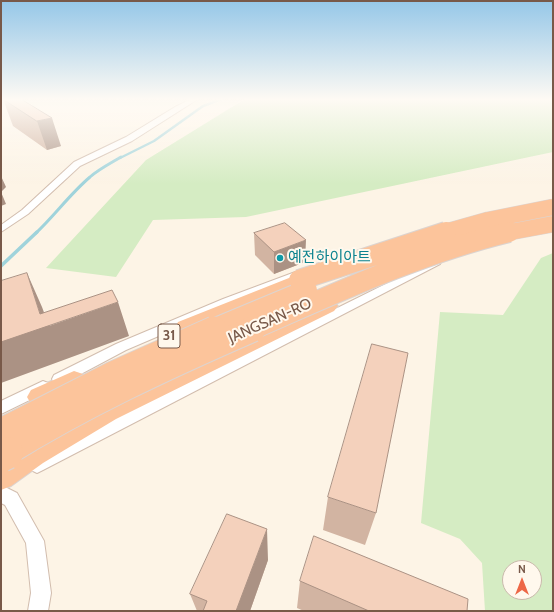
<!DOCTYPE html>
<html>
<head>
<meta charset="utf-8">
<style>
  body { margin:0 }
  #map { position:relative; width:554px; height:612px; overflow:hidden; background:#fdf4e6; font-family:Cabin,sans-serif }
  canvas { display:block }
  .frame { position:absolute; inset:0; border:2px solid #785949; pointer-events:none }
  .north { position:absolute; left:502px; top:560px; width:40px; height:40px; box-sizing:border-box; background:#fff8ed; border:1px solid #c9b8ab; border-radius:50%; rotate:0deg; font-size:11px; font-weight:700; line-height:16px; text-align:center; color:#785949 }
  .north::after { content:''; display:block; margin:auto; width:14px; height:18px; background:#ed6746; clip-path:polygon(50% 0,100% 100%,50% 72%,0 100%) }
</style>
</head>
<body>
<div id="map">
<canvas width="554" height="612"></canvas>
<div class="frame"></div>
<div class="north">N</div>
</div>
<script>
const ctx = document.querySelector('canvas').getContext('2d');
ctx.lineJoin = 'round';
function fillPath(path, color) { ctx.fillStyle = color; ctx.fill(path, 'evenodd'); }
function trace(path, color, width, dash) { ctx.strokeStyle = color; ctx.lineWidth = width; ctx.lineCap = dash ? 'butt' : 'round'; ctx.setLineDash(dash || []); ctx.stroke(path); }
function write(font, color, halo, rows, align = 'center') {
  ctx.font = font + ' Cabin,"Noto Sans KR",sans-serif'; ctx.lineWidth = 4; ctx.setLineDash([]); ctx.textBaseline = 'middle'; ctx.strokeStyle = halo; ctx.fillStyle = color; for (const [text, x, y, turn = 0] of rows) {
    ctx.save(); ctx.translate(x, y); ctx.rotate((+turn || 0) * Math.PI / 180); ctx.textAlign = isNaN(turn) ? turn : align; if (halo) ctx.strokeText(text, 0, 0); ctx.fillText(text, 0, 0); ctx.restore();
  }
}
fillPath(new Path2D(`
  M245 99H553V152L246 217 153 220 116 277 46 268 146 160Z
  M553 253V611H485L482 563 460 539 421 523 440 312 503 315 541 258ZM510 568H534V592H510Z`), '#d5ecc3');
trace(new Path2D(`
  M120 158 154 141 203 106 222 99`), '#9fd3db', 2.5);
trace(new Path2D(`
  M36 233C55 215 70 194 90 177 99 169 111 163 121 157`), '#9fd3db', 3);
trace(new Path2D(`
  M1 266 37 232`), '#9fd3db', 3.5);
const minor = new Path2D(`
  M191 99H198L132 141 80 166 28 214 1 232V225L22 210 74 162 126 137 175 107Z
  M436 259 440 260 441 262 440 264 43 470 37 473 31 470 29 465 31 460Z
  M306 268 310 269 311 271 310 273 231 305 126 350 64 383 59 385 54 383 52 379 54 375 116 344 223 299Z
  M43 381 48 383 50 387 48 391 1 414V401Z
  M1 485 17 493 44 541 51 593 48 611H28L31 593 26 543 5 505 1 503Z`);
const trunk = new Path2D(`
  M299 274 306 276 309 280 306 284 194 334 186 336 178 334 175 328 178 322Z
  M327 299 334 301 338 306 334 311 116 419 43 463 11 486 1 490V459L23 445 98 403Z
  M74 371 83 374 86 381 83 388 40 407 31 404 27 397 31 390Z`);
trace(minor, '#d2bdae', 2);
trace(trunk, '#dcd4d0', 2);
fillPath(minor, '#fff');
fillPath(trunk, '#fcc49b');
const trunkBridgeFar3 = new Path2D(`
  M442 233 488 220 553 207
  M505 233 553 224`);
const trunkBridgeFar2 = new Path2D(`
  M299 280 446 232
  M211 330 307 290
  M251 330C336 293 419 254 509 232`);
const trunkBridgeFar1 = new Path2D(`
  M1 431 113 374 214 329
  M5 454C84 405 168 366 253 329`);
const trunkBridge = new Path2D(`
  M1 456 7 453`);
trace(trunkBridgeFar3, '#dcd4d0', 17, []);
trace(trunkBridgeFar2, '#dcd4d0', 22, []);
trace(trunkBridgeFar1, '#dcd4d0', 27, []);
trace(trunkBridge, '#dcd4d0', 34, []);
trace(trunkBridgeFar3, '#fcc49b', 16);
trace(trunkBridgeFar2, '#fcc49b', 20);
trace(trunkBridgeFar1, '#fcc49b', 25);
trace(trunkBridge, '#fcc49b', 32);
fillPath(new Path2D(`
  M3 99H21L61 146 47 150 13 126Z
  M254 233 305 262 274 274 255 255Z
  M328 497 376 513 365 545 323 530Z
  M268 560 250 611H197L190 594Z
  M300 581 467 611H304L297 608Z`), '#d2b4a2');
fillPath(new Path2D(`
  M52 118 61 146 47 150 37 121Z
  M1 176 6 187 1 192Z
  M1 192 6 204 1 206Z
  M306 240 305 262 274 274V252Z
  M27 273 42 307 49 326 118 302 129 336 1 383V342L40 314Z
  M267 529 268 560 250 611H236Z`), '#ab9284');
const building = new Path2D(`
  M3 99H21L52 118 37 121Z
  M285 223 306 240 274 252 254 233Z
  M27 273 40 314 112 290 118 302 1 342V281Z
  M372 344 408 353 376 513 328 497Z
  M227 514 267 529 236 611H203L207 601 190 594Z
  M314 536 468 599 467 611H369L300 581Z`);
fillPath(building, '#f4d1bc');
trace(building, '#ab9284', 1);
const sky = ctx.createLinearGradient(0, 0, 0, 184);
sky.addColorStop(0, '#95c7e8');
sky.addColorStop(0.54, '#fefaf4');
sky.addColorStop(1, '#fefaf400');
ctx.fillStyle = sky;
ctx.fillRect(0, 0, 554, 184);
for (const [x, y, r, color] of [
  [280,258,4,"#0f9aa8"]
]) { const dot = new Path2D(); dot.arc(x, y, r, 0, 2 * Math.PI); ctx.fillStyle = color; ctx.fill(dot); trace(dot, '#fff8ed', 1.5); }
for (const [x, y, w] of [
  [169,336,22]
]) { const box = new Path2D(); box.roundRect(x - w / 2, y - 12, w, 24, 3); ctx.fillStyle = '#fff8ed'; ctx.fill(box); trace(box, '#785949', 1); }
write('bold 14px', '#785949', null, [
  ["31",169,336]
]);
write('15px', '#0d838f', '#fff8ed', [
  ["예전하이아트",288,258]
], 'left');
write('15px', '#785949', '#fff8ed', [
  ["JANGSAN-RO",270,321,-24]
]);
</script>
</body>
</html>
